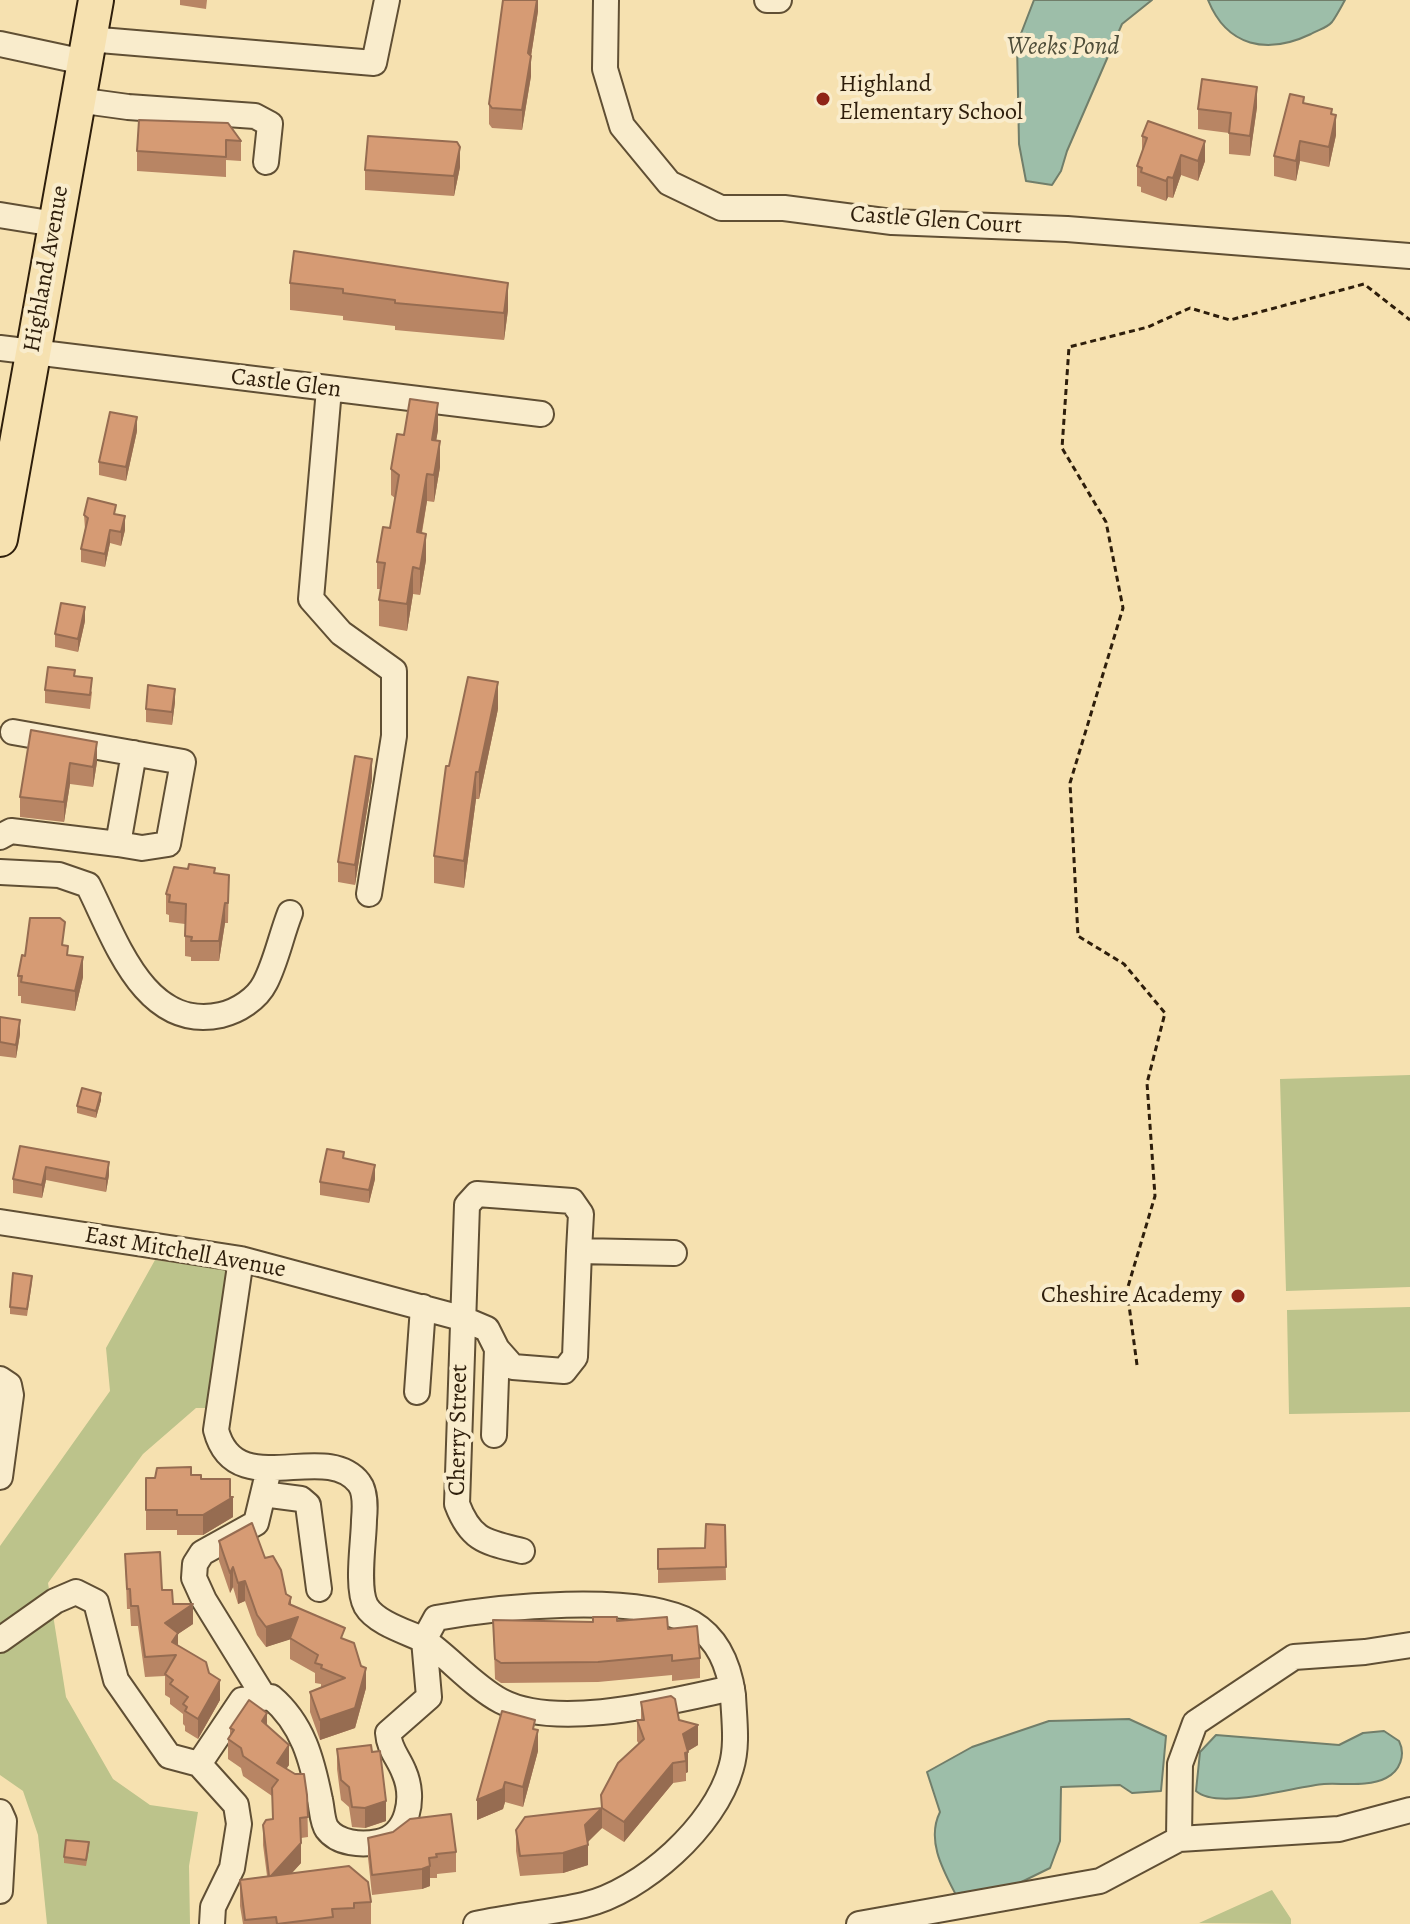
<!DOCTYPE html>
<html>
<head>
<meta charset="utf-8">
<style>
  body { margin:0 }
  canvas { display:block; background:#f6e1b0 }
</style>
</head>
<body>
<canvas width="1410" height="1924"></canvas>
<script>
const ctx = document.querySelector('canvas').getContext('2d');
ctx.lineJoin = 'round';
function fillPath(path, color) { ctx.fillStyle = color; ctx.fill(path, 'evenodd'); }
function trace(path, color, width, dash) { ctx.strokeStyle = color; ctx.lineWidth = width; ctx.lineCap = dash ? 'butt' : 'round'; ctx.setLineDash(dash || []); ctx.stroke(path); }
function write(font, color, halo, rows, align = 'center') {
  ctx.font = font + ' Alegreya,serif'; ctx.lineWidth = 8; ctx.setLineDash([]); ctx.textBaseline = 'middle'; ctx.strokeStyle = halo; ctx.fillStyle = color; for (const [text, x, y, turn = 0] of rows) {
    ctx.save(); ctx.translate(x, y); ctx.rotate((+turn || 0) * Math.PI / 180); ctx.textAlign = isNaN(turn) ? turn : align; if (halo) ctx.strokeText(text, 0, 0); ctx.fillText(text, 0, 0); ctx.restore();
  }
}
fillPath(new Path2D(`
  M1410 1075V1287L1286 1291 1280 1079Z
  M155 1260 226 1270 210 1408H196L143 1454 48 1583 66 1697 113 1779 150 1805 198 1812 189 1866 190 1924H47L38 1835 23 1791 0 1775V1546L110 1391 106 1348Z
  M1410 1307V1412L1289 1414 1287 1310Z
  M1272 1890 1291 1919V1924L1199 1923Z`), '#bcc38b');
const water = new Path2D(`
  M1034 0H1152L1122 24 1067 151 1061 171 1052 185 1026 181 1019 144 1017 44Z
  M1208 0H1345C1341 7 1337 15 1332 22 1327 28 1318 30 1311 34 1267 55 1227 47 1208 0Z
  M1129 1719 1166 1736 1161 1791 1132 1793 1120 1785 1061 1787 1060 1841 1050 1868 1005 1890 956 1895C943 1870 926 1840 940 1812L927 1772 972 1747 1049 1721Z
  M1384 1731 1399 1741C1406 1755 1400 1771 1386 1778 1369 1787 1343 1783 1324 1784 1296 1786 1218 1811 1196 1791L1200 1752 1216 1735 1339 1745 1363 1733Z`);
fillPath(water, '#9dbea9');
trace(water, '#717e6a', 2);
const minor = new Path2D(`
  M606 0 605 69 622 126 669 183 721 208H784L892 222 1067 229 1410 256
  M767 0H779
  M88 39 374 63 387 0
  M0 44 84 62
  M77 100 128 107 255 116 270 124 266 162
  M0 215 55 224
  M0 348 541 414
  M329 389 311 599 341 633 394 671V736L369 894
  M13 732 183 762 168 844 142 848 118 844 134 753
  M0 837 11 831 118 844
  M0 872 59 875 88 885C115 938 144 1032 221 1015 238 1011 257 999 265 983 276 962 281 936 290 913
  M0 1222 241 1259 461 1318 487 1329 497 1349 513 1367 564 1371 575 1357 579 1251 674 1253
  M0 1379 9 1385 11 1395 0 1477
  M417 1392 423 1307
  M494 1435 497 1349
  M263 1494 301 1499 308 1505 319 1589
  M522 1551C486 1542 471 1541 457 1504L467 1205 477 1194 572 1201 581 1214 579 1251
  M0 1640 55 1601 76 1592 96 1602 116 1680 169 1756 199 1764
  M264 1697 204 1600 194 1578 195 1564 202 1553 256 1523 269 1469
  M0 1812 4 1821 0 1891
  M1179 1839 1339 1829 1410 1810
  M212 1924 213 1907 232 1868 239 1824 236 1805 199 1764 242 1700 271 1697C303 1724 312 1760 320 1800 322 1808 322 1822 327 1829 338 1844 362 1845 378 1842 409 1836 415 1797 404 1772 398 1757 389 1749 388 1733L429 1697 424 1640C407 1632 376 1623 366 1606 356 1588 364 1540 364 1520 365 1509 366 1492 359 1483 325 1439 235 1504 216 1430L241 1259
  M476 1924C512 1916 549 1913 584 1905 643 1891 715 1826 731 1768 738 1745 734 1719 733 1695 729 1666 719 1639 692 1623 637 1592 497 1607 436 1618L424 1640C450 1658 473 1686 501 1701 558 1731 671 1701 732 1688
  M859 1924 1100 1881 1179 1839 1180 1764 1195 1723 1294 1657 1365 1652 1410 1645`);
const highway = new Path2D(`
  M0 539 96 0`);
trace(minor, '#604f34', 28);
trace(highway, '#2e1e0b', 38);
trace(new Path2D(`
  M1137 1365 1127 1290 1155 1196 1147 1083 1165 1013 1124 964 1078 936 1070 783 1123 608 1106 522 1062 448 1069 347 1148 327 1190 308 1230 320 1364 284 1410 320`), '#2e1e0b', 3, [6, 4]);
trace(minor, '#f9eccc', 24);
trace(highway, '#f6e1b0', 34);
fillPath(new Path2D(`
  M180 0H207L206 9 180 5Z
  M538 0V11L531 56V76L522 130 492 128 489 124V104Z
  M1304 103 1332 114 1336 135 1329 167 1300 161 1296 181 1274 176V156Z
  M1257 107 1250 156 1229 154V133L1198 129V109Z
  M228 123 241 141V161L226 160V177L137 171V151Z
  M1142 136 1205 161 1198 181 1181 175 1173 198 1168 197 1166 201 1141 192V187L1137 186V166L1142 152Z
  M460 167 454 196 365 190V170Z
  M290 283 508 310 504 340 395 330V326L343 320V316L290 310Z
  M438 430 436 440 440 467 434 502 427 501 422 533 426 560 420 595 413 594 407 631 379 626V600L381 589H377V562L390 528 395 498 391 495V469L404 435Z
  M137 431 126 481 99 475V462Z
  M116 514 125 530 121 546 110 543 105 567 81 562V549L85 529 84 515Z
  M85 621 78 652 55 647V634Z
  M75 677 92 692 90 709 45 703V690Z
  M175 702 172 725 146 722V709Z
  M498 709 479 799H476L464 888 434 883V856L449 766Z
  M97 742V762L93 787 70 784 64 822 20 817V797Z
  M372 779 355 885 338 882V862Z
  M215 874 229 875 228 923H225L219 961H191V957L185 956V924L169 922V915L166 914V894Z
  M64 946 68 955 83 977 75 1011 21 1003V996H18V976L25 956Z
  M0 1017 20 1034 16 1058 0 1056Z
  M101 1100 96 1118 77 1113V1106Z
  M20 1146 109 1175 106 1192 46 1180 42 1198 13 1193V1179Z
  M344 1159 375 1179 369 1203 320 1195V1182Z
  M32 1282 27 1316 10 1314V1307Z
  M191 1475 201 1479 230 1497 233 1517 203 1535H177V1530H146V1478Z
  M725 1525 726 1580 658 1583V1549L705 1548Z
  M219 1541 265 1558 286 1594 291 1605 345 1640 366 1688 355 1728 320 1740 310 1712V1692L321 1688V1684L315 1683V1673L290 1659V1639L266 1647 257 1635 245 1601 238 1604 233 1587 230 1593 219 1561Z
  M125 1554 162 1590 173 1604 193 1624 178 1634V1646L209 1673 220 1700 198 1739 185 1731V1726L183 1724V1714L170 1704V1698L165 1695V1676L145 1677 138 1626H131L130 1609H127Z
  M493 1620 593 1622 617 1621 668 1629 700 1658V1678L672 1681V1675L598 1682 501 1683 495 1679Z
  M641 1702 679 1720 698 1745 688 1751V1772L686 1773V1781L673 1783 624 1842 602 1828 587 1842 588 1865 563 1873 520 1876 516 1851V1830L601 1808V1795L639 1744 637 1741V1720H641Z
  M267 1725 289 1765 286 1769 307 1795 308 1837 301 1838V1863L292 1873 371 1902V1924H243L240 1906V1880L267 1876 263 1845V1825L272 1819V1796L243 1776 241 1768 228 1759V1739L230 1736V1728Z
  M535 1730 538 1751 523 1807 505 1802 503 1809 477 1820Z
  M337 1749 372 1752 386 1821 365 1828 352 1827 349 1807 341 1800 337 1769Z
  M368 1838 456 1852V1872L437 1874V1878H430V1886L422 1889 372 1895 368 1858Z
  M89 1849 86 1866 64 1863V1857Z`), '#b88564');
fillPath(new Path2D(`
  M537 0H538V11L531 56V76L522 130V110L528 53Z
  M1257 87V107L1250 156V136Z
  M1336 115V135L1329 167V147Z
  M1205 141V161L1198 181V161Z
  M1300 141V161L1296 181V161Z
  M460 147V167L454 196V176Z
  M1181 155V175L1173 198V178Z
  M1168 177V197L1166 201V181Z
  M508 283V310L504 340V313Z
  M438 403V430L432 466V440Z
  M137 417V431L126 481V467Z
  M440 441V467L434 502V475Z
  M427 474V501L417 559V532Z
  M125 516V530L121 546V532Z
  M110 530V543L105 567V554Z
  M426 534V560L420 595V569Z
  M413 567V594L407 631V604Z
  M85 607V621L78 652V639Z
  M498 682V709L479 799V772Z
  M175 689V702L172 725V712Z
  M97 742V762L93 787V767Z
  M372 759V779L355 885V865Z
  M70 763V784L64 822V802Z
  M476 772V799L464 888V861Z
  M225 903V923L219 961V941Z
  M83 957V977L75 1011V991Z
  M20 1020V1034L16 1058V1045Z
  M101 1093V1100L96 1118V1111Z
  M109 1162V1175L106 1192V1179Z
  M375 1165V1179L369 1203V1190Z
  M46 1167V1180L42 1198V1185Z
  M233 1497V1517L203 1535V1515Z
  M233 1567V1587L230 1593V1573Z
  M245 1581V1601L238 1604V1583Z
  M291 1597V1617H298V1637L266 1647V1627L289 1604Z
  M193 1604V1624L178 1634V1653L176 1656 165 1623Z
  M366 1668V1688L355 1728 320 1740V1720Z
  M220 1680V1700L198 1739V1719Z
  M267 1713V1733L262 1721Z
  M698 1725V1745L683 1754V1734Z
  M538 1730V1751L523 1807V1787Z
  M289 1745V1765L278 1781 277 1763Z
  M688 1752V1772L686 1773 685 1753Z
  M673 1763V1783L624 1842V1822Z
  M505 1782V1802L503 1809 477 1820V1800Z
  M386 1801V1821L365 1828V1808Z
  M602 1808V1828L585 1845V1825Z
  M301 1843V1863L269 1898V1878Z
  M588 1845V1865L563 1873V1853Z
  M430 1866V1886L422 1889V1869Z`), '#966c51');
const building = new Path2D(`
  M503 0H537L528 53 531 56 522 110 492 108 489 104Z
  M1202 79 1257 87 1250 136 1229 133 1231 113 1198 109Z
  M1290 94 1304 97 1303 103 1332 109 1331 114 1336 115 1329 147 1300 141 1296 161 1274 156Z
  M139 120 228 123 241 141 226 140V157L137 151Z
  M1148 121 1205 141 1198 161 1181 155 1173 178 1168 177 1166 181 1141 172 1142 168 1137 166 1147 138 1142 136Z
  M368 136 457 142 460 147 454 176 365 170Z
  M294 251 508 283 504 313 395 303V300L343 293V289L290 283Z
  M410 399 438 403 432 440 440 441 434 475 427 474 417 532 426 534 420 569 413 567 407 604 379 600 385 563 377 562 383 527 390 528 399 475 391 469 397 434 404 435Z
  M110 412 137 417 126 467 99 462Z
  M88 498 116 505 114 514 125 516 121 532 110 530 105 554 81 549 88 518 84 515Z
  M61 603 85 607 78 639 55 634Z
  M48 667 75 670 74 676 92 678 90 695 45 690Z
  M468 677 498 682 479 772H476L464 861 434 856 446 766H449Z
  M148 685 175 689 172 712 146 709Z
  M31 730 97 742 93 767 70 763 64 802 20 797Z
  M355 756 372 759 355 865 338 862Z
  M189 864 215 868 214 873 229 875 228 903H225L219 941H191L192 937 185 936 186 904 169 902 170 895 166 894 174 867 188 869Z
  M30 918H60L65 922 62 945 68 946 67 955 83 957 75 991 21 982 22 976H18L22 955 25 956Z
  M0 1017 20 1020 16 1045 0 1042Z
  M82 1088 101 1093 96 1111 77 1106Z
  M20 1146 109 1162 106 1179 46 1167 42 1185 13 1179Z
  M327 1149 344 1152 343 1158 375 1165 369 1190 320 1182Z
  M13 1273 32 1276 27 1309 10 1307Z
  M191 1467V1475H201V1479H230V1497H233L203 1515H177V1510H146V1478H155L157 1468Z
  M252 1523 265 1558 273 1556 281 1570 286 1594 291 1597 289 1604 345 1628 341 1638 354 1643 361 1666 366 1668 355 1708 320 1720 310 1692 345 1678 321 1668 322 1665 315 1663 318 1655 290 1638 298 1617 266 1627 257 1615 245 1581 238 1583 233 1567 230 1573 219 1541Z
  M706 1524 725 1525 726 1567 658 1569V1549L705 1548Z
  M160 1552 162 1590H172L173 1604H193L165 1623 178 1633 172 1642 206 1662 209 1673 220 1680 198 1719 185 1711 187 1707 183 1704 188 1697 170 1684 173 1680 165 1674 176 1655 145 1657 138 1606H131L130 1589H127L125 1554Z
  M593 1617H617V1621L667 1617 668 1629 697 1626 700 1658 672 1661V1655L598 1662 501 1663 495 1659 493 1620 593 1622Z
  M671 1696 675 1699 679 1720 698 1725 683 1734 688 1752 685 1753 686 1761 673 1763 624 1822 602 1808 585 1825 588 1845 563 1853 520 1856 516 1830 525 1817 602 1808 601 1795 618 1763 644 1739 637 1720H644L641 1702Z
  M249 1700 267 1713 262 1721 289 1745 277 1763 295 1774H304L307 1795 308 1817 300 1818 301 1843 271 1876H269L263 1825 266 1820 273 1819 272 1788 278 1780 243 1756 241 1748 228 1739 234 1730 230 1728Z
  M502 1711 535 1720 533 1729 538 1730 523 1787 505 1782 503 1789 477 1800Z
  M371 1745 372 1752 380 1751 386 1801 365 1808 352 1807 349 1787 341 1780 337 1749Z
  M451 1814 456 1852 436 1854 437 1857 429 1858 430 1866 422 1869 372 1875 368 1838 393 1832 410 1819Z
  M66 1840 89 1842 86 1860 64 1857Z
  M349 1866 368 1882 371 1902 354 1903V1908L332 1909 333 1917 277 1924 276 1917 245 1920 240 1880Z`);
fillPath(building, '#d69b74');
trace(building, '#966c51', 2);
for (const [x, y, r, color] of [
  [823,99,8,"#8f2418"],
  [1238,1296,8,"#8f2418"]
]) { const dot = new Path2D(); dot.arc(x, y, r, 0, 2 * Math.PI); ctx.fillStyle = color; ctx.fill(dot); trace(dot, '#f9eccc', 3); }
write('24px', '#2e1e0b', '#f9eccc', [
  ["Highland",839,85],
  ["Elementary School",839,113],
  ["Cheshire Academy",1222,1296,"right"]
], 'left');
write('24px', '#2e1e0b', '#f9eccc', [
  ["Castle Glen Court",936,221,4],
  ["Highland Avenue",47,269,-80],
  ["Castle Glen",286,384,7],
  ["East Mitchell Avenue",185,1253,10],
  ["Cherry Street",459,1430,-89]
]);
write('italic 26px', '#4f4e3a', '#f9eccc', [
  ["Weeks Pond",1063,48]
]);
</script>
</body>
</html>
